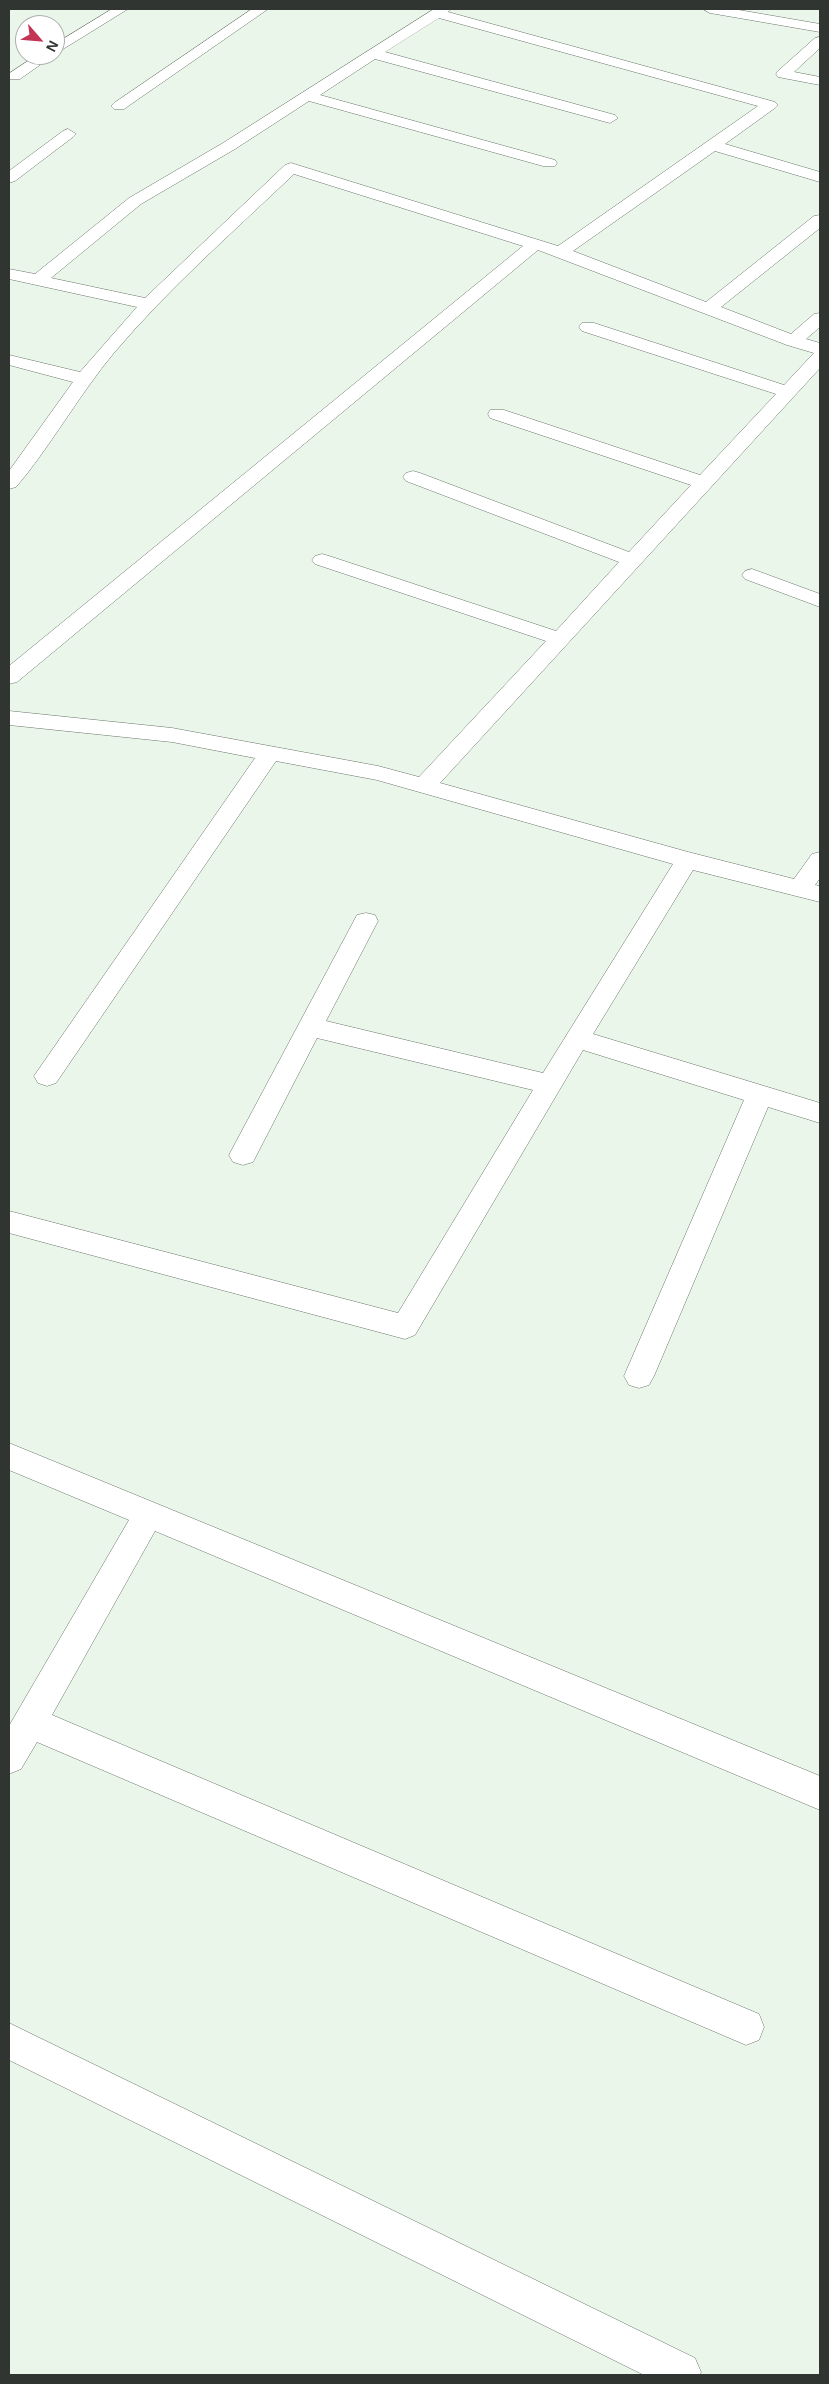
<!DOCTYPE html>
<html>
<head>
<meta charset="utf-8">
<style>
  body { margin:0 }
  #map { position:relative; width:829px; height:2384px; overflow:hidden; background:#eaf6ea; font-family:Arial,sans-serif }
  canvas { display:block }
  .frame { position:absolute; inset:0; border:10px solid #313531; pointer-events:none }
  .north { position:absolute; left:15px; top:15px; width:50px; height:50px; box-sizing:border-box; background:#fff; border:1px solid #adaead; border-radius:50%; rotate:117deg; font-size:14px; font-weight:700; line-height:20px; text-align:center; color:#313531 }
  .north::after { content:''; display:block; margin:auto; width:18px; height:22px; background:#c43455; clip-path:polygon(50% 0,100% 100%,50% 72%,0 100%) }
</style>
</head>
<body>
<div id="map">
<canvas width="829" height="2384"></canvas>
<div class="frame"></div>
<div class="north">N</div>
</div>
<script>
const ctx = document.querySelector('canvas').getContext('2d');
ctx.lineJoin = 'round';
function trace(path, color, width, dash) { ctx.strokeStyle = color; ctx.lineWidth = width; ctx.lineCap = dash ? 'butt' : 'round'; ctx.setLineDash(dash || []); ctx.stroke(path); }
function fillPath(path, color) { ctx.fillStyle = color; ctx.fill(path, 'evenodd'); }
const street = new Path2D(`
  M112 9H128L55 54V44Z
  M252 9H268L124 109H114L111 106 114 103Z
  M434 9H450L448 12 775 102 778 105 775 108 725 144 820 172V182L715 151 573 251 706 302 814 216 820 215V228L721 307 791 334 814 314 820 313V327L806 339 820 343V368L440 783 688 852 794 879 812 854 820 852V878L815 885 820 886V902L693 870 593 1034 820 1103V1123L768 1107 654 1376 649 1385 639 1388 629 1385 624 1376 744 1100 583 1050 415 1335 405 1339 9 1233V1211L398 1313 533 1090 317 1038 253 1162 243 1165 233 1162 229 1155 357 915 366 913 375 915 378 921 326 1021 543 1073 673 864 377 780 276 761 56 1083 47 1086 38 1083 34 1076 255 758 172 742 9 725V711L172 728 378 766 419 777 546 641 315 564 312 560 315 556 322 554 329 556 556 631 619 562 406 481 403 477 406 473 413 471 420 473 629 552 691 485 490 418 488 414 490 410H504L700 475 776 394 582 331 579 327 582 323H594L784 385 814 353 787 345 538 250 17 682 9 684V666L523 246 294 174C232 233 168 289 113 354 81 393 57 435 26 475L16 487 9 489V471L73 382 9 365V355L80 372 137 307 9 279V269L35 274 129 198 223 143ZM439 18 758 106 558 246 291 163 285 165 145 298 51 278 141 204 235 149 309 101 543 166H555L557 163 555 160 320 95 375 59 610 123 618 118 615 115 385 52Z
  M703 9H733L820 24V32L710 13Z
  M820 37V48L794 72 820 77V85L778 77 776 74 778 71 815 38Z
  M37 55H54L20 79H10V73Z
  M68 129 76 134 73 137 15 181 9 183V171L63 131Z
  M752 569 820 594V607L745 579 742 575 745 571Z
  M9 1443 820 1776V1810L155 1531 52 1715 759 2014 764 2027 759 2040 746 2045 37 1742 21 1769 9 1774V1726L129 1520 9 1470Z
  M9 2023 695 2358 701 2372 700 2375H644L9 2060Z`);
trace(street, '#6b756b', 1);
fillPath(street, '#fff');
</script>
</body>
</html>
